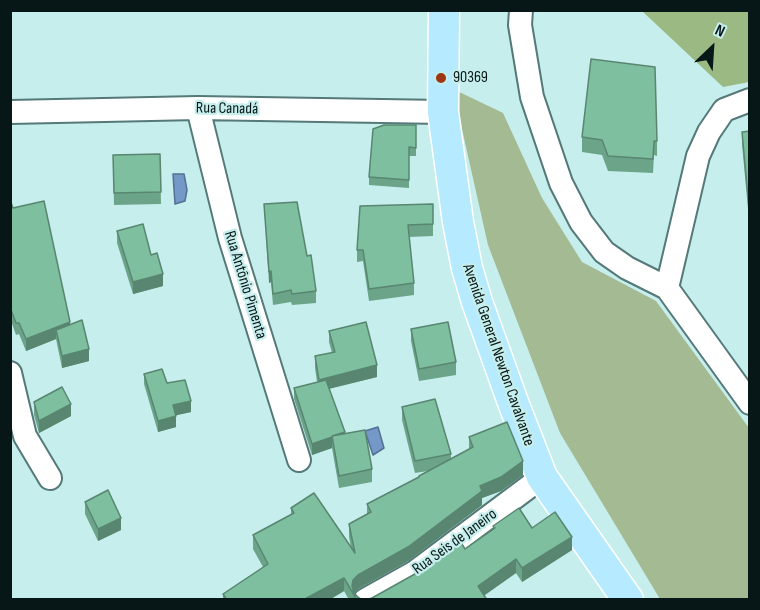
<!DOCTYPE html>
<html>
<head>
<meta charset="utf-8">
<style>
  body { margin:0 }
  #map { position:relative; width:760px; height:610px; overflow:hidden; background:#c5eeec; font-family:"Sofia Sans Condensed",sans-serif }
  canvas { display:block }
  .frame { position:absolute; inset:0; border:12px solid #071616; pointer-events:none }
  .north { position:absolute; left:682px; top:18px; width:60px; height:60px; -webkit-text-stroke:4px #c5eeec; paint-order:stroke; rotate:25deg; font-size:16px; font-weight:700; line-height:24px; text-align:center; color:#071616 }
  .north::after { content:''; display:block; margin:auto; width:21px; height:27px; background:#071616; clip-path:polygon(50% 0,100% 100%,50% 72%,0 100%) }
</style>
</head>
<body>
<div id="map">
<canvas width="760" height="610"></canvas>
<div class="frame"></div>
<div class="north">N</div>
</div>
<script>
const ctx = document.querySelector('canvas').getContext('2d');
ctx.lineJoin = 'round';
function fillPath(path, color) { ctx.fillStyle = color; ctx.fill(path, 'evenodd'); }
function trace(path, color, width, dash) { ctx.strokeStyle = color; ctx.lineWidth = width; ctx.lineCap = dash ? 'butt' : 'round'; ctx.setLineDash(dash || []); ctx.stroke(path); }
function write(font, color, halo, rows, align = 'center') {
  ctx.font = font + ' "Sofia Sans Condensed",sans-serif'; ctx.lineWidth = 4.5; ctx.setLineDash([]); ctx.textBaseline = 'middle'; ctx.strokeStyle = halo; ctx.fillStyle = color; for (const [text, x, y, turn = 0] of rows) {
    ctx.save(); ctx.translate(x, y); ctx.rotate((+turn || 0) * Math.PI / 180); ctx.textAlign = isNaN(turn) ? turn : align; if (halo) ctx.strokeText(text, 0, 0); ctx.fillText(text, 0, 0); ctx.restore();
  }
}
fillPath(new Path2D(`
  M453 89 503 113 542 198 582 262 656 301 749 428V599H660L560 433 488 245Z`), '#a4ba92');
fillPath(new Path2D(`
  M642 11H749V82L723 87Z`), '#9bb983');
const water = new Path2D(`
  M173 174H184L187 190 185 201 175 204Z
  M378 427 384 448 373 455 365 431Z`);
fillPath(water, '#7498c7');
trace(water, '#537192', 1.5);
const minor = new Path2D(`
  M521 10 520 25 532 97 561 183 581 222 604 252 627 268 667 288 750 403
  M198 108 230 238 299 460
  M10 112 198 108 443 112
  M667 288 698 156 709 132 724 110 750 100
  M10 373 25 436 50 478
  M365 600 415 572 542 477`);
const major = new Path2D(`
  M444 10 443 112 458 222 467 268 477 302 514 405 542 477 628 600`);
trace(minor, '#547978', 26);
trace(major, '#fff', 33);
trace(minor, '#fff', 22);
trace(major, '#b6eafe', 30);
fillPath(new Path2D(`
  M416 125V156H409V188L369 185V177Z
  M750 131V231L742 144V132Z
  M582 137 657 141V156L654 155 653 173 608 171 602 155 582 152Z
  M160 154 161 204 114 205 113 155Z
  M10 200 13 208 70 325 89 361 62 368 56 339 26 351 19 334 16 335 10 318Z
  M264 204 307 256 316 291V303L292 305 291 302 273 305 271 282 269 283Z
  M433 204V236L409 237 414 283V295L369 301 363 261 357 262V250Z
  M117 231 163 286 133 294 117 243Z
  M411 329 456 362V375L419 381 411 341Z
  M329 331 377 377 329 389 345 434 372 469V482L339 488 332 448 312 455 294 399V388L317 382 315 368V356L332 353 329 342Z
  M144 374 167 383 191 412 176 415V427L158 432 144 384Z
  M34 402 71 416 39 433 34 415Z
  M402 407 451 454V459L469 449V437L523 475 501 491 482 498V505L408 561 358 589 354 593 359 598 363 600H349L344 591 329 600H223V594L263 567 253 549V535L291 515V508L351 548 349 537V524L367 515V504L419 478V476L428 471 415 473 402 420Z
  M85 502 121 530 98 541 85 514Z
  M493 526 532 528 572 550 522 582 516 573 484 595 372 598 465 549 493 530Z`), '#6ca48a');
fillPath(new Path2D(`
  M271 271V282L269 283V272Z
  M163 274V286L133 294V282Z
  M70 322V333L56 330V339L26 351V339Z
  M89 349V361L62 368V356Z
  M377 365V377L319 391V380Z
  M191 401V412L173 416V405Z
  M71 404V416L39 433V421Z
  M176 416V427L158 432V421Z
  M332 437V448L312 455V444Z
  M523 461V475L501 491 482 498V505L408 561 358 589 353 594 352 586 353 580 358 575 480 486Z
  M121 518V530L98 541V529Z
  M572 537V550L522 582V568Z
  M516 559V573L478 600V586Z
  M344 578V591L329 600H303Z`), '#588670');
const building = new Path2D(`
  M591 59 655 67 657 141H654L653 159 608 156 602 140 582 137Z
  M384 125H416V148L409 147V180L369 177 373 129Z
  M750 131V218L742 132Z
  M160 154 161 192 114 193 113 155Z
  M10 200 13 208 44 201 70 322 26 339 19 323H16L10 307Z
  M297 202 307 256 311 255 316 291 292 294 291 290 273 294 271 271 269 272 264 204Z
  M433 204V224L408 225 414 283 369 289 363 250H357L360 206Z
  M143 224 151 255 157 253 163 274 133 282 117 231Z
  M82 320 89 349 62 356 56 330Z
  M366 322 377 365 319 380 315 356 335 352 329 331Z
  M448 322 456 362 419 369 411 329Z
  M162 369 167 383 185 380 191 401 173 405 176 416 158 421 144 374Z
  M326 380 345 432 332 436V437L312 444 294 388Z
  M62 387 71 404 39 421 34 402Z
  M435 399 451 454 415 461 402 407Z
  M507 422 523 461 501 477 480 486 482 491 408 547 358 575 353 580 352 586 354 593 359 598 363 600H357L344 578 303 600H227L223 594 268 564 253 535 294 513 291 508 314 493 355 553 349 524 371 512 367 504 419 477V476L473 447 469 437Z
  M365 430 372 469 339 476 332 436Z
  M108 490 121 518 98 529 85 502Z
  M519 508 532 528 555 512 572 537 522 568 516 559 478 586 487 600H365L372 598 422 570 460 541 465 549 495 528 493 526Z`);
fillPath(building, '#7ebfa0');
trace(building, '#588670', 1.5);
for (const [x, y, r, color] of [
  [441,78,6,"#9d3713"]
]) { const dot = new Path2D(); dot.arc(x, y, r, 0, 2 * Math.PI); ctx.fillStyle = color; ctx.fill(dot); trace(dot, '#c5eeec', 2); }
write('16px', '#071616', '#c5eeec', [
  ["90369",453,78]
], 'left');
write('16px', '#071616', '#c5eeec', [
  ["Rua Canadá",227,109,1],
  ["Rua Antônio Pimenta",245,285,73],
  ["Avenida General Newton Cavalvante",498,355,71],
  ["Rua Seis de Janeiro",455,542,-36]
]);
</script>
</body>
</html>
